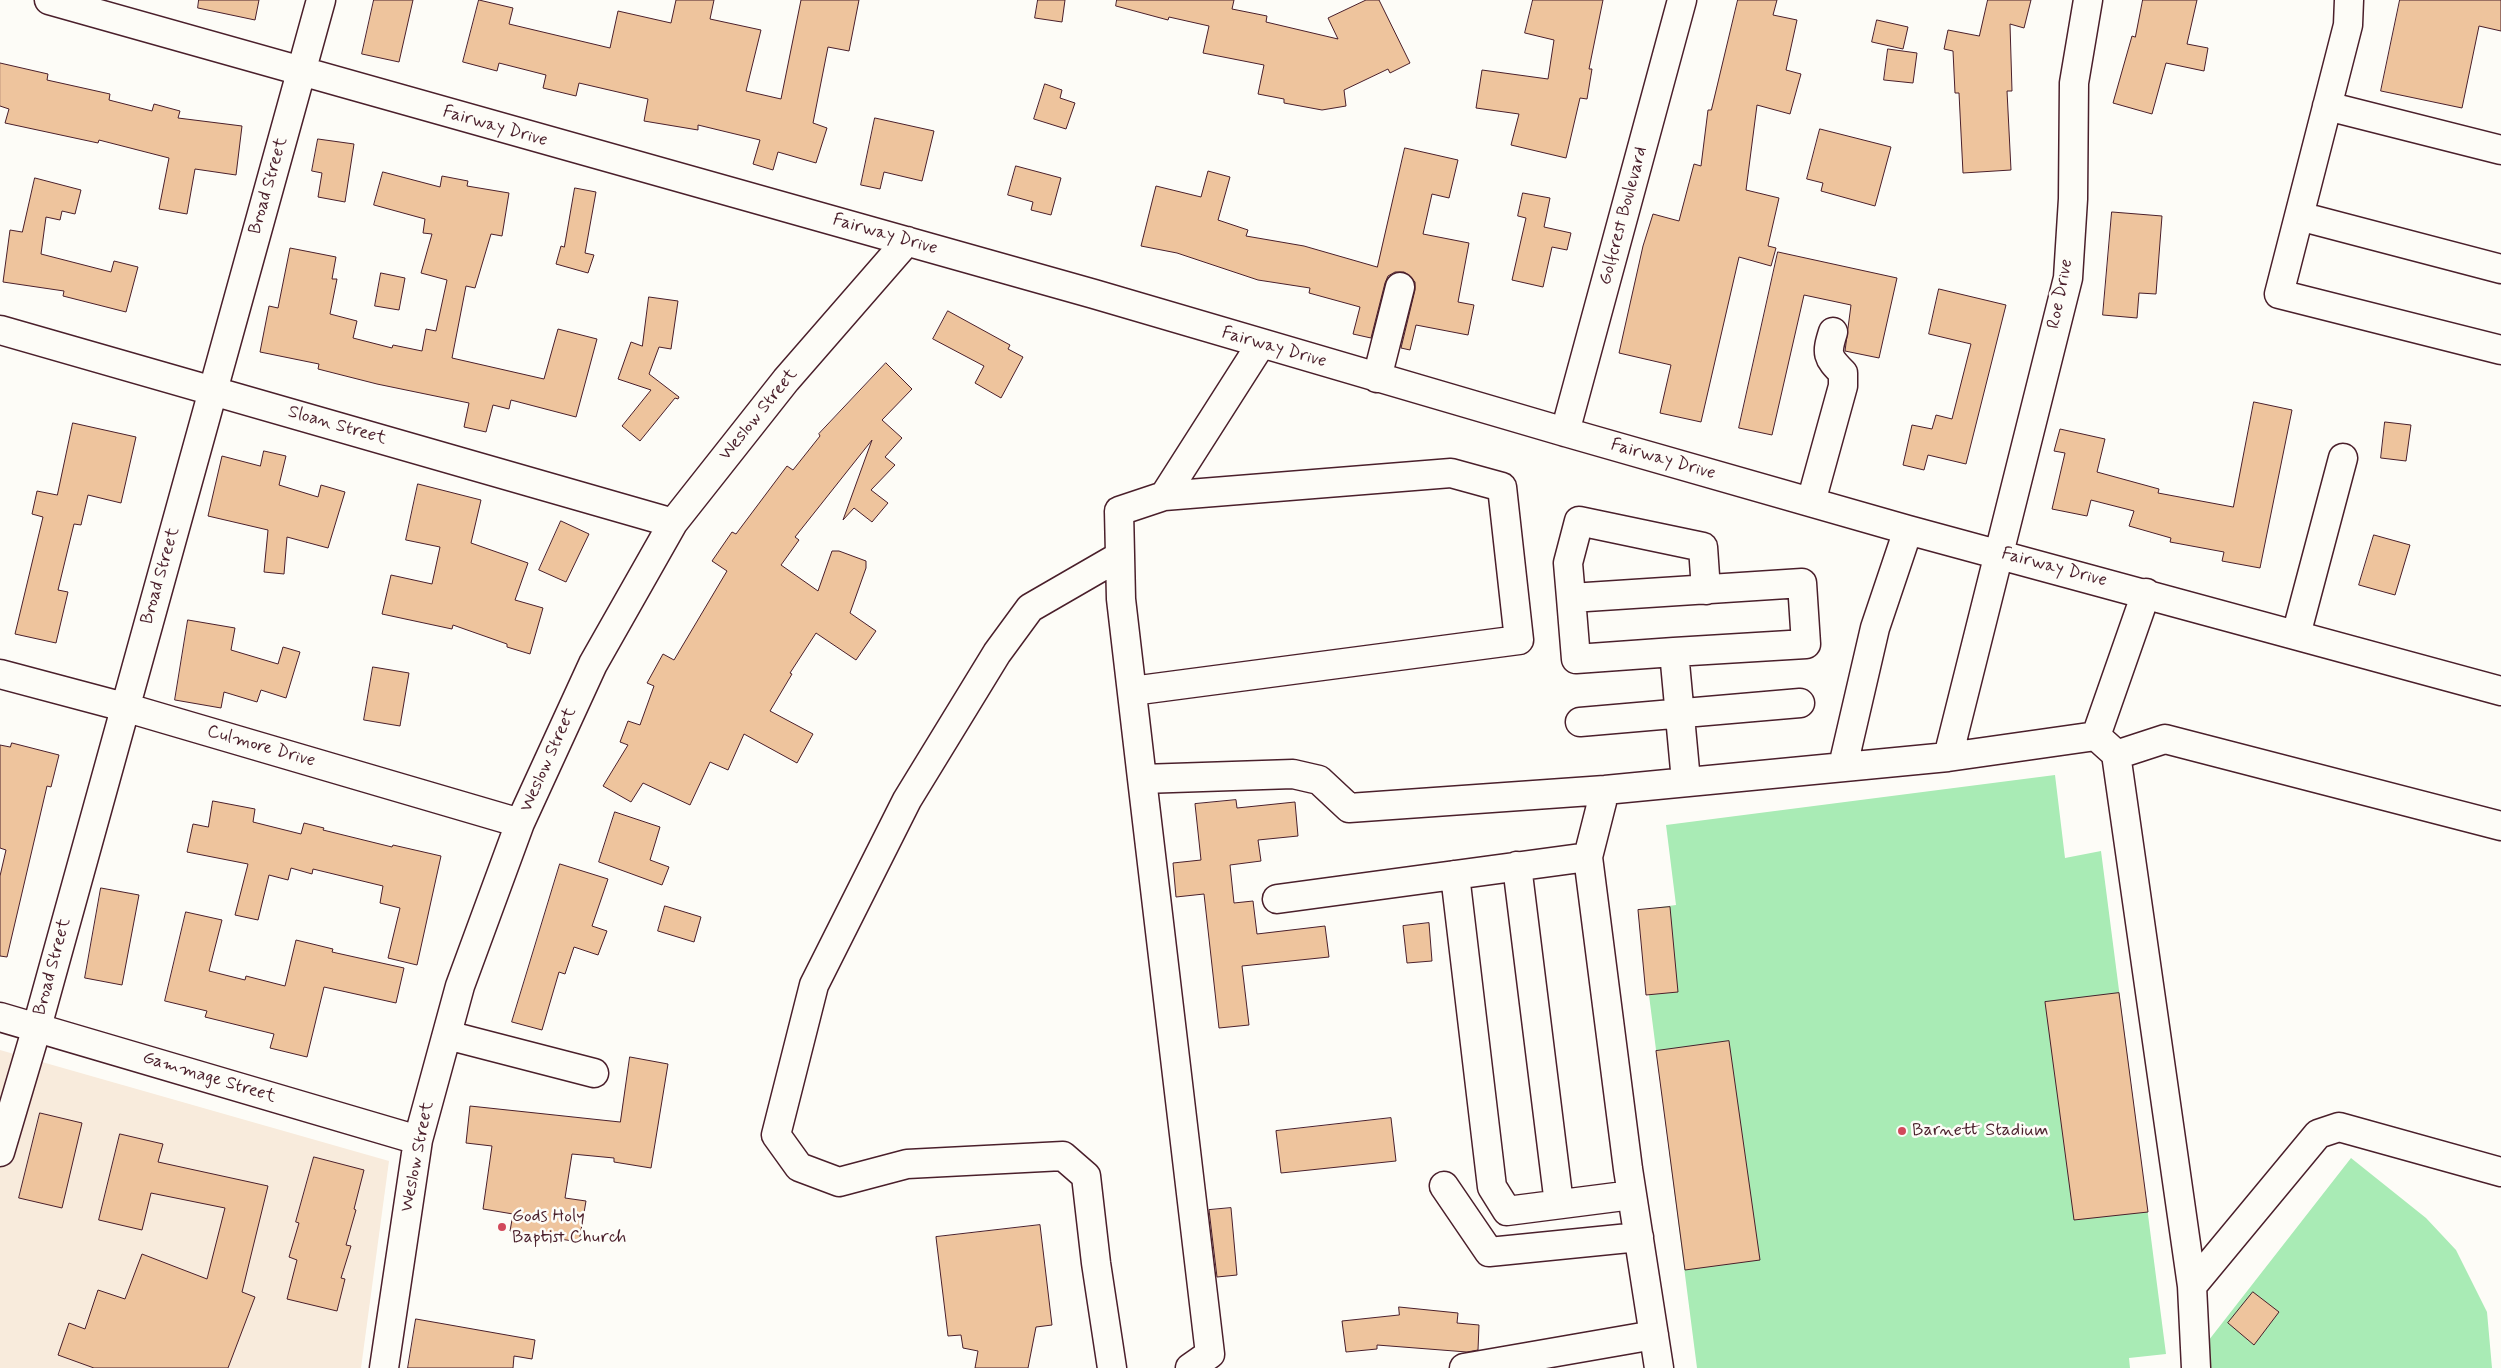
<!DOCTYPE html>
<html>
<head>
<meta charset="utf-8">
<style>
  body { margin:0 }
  canvas { display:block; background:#fdfcf7 }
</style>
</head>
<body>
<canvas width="2501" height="1368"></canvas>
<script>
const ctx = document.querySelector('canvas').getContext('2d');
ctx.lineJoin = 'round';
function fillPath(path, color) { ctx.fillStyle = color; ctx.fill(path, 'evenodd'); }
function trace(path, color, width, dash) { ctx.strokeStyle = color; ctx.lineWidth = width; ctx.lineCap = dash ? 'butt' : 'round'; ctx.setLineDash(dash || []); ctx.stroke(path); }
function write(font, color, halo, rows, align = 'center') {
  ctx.font = font + ' Mynerve,sans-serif'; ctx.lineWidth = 5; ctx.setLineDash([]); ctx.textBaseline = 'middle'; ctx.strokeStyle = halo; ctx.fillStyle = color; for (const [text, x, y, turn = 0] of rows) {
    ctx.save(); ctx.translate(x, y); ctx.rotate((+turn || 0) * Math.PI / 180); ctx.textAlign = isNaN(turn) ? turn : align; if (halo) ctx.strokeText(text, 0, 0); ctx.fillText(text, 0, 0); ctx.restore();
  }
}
fillPath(new Path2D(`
  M0 1050 389 1161 361 1368H0Z`), '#f8ebdc');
fillPath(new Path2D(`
  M2055 775 2065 858 2101 851 2166 1354 2129 1358 2130 1368H1697L1638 910 1676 905 1666 825Z
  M2351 1158 2426 1218 2456 1250 2487 1312 2492 1368H2207L2205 1345Z`), '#a9ebb5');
const building = new Path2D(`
  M199 0H259L255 20 198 8Z
  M374 0H413L399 62 362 54Z
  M479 0 513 8 509 24 610 48 618 11 671 23 676 0H714L710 19 761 30 746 91 781 99 801 0H859L849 51 828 47 813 123 827 128 816 163 778 152 773 170 753 164 760 140 698 125V130L644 121 648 99 579 83 576 96 543 88 546 75 499 63 497 71 463 62Z
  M1038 0H1065L1062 22 1035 18Z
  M1117 0H1234L1232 9 1267 16 1266 22 1338 39 1328 18 1366 0H1379L1410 63 1390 73 1388 69 1344 90 1346 106 1322 110 1284 103V99L1258 94 1264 65 1203 53 1209 26 1169 17 1168 20 1116 6Z
  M1533 0H1603L1589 69H1592L1587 99 1580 98 1566 158 1511 145 1519 114 1476 108 1482 70 1548 79 1554 40 1525 33Z
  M1738 0H1777L1773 15 1797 20 1786 70 1801 74 1790 114 1757 105 1746 190 1779 198 1768 246 1776 248 1771 266 1739 257 1701 422 1660 413 1671 365 1619 353 1643 246 1653 214 1679 221 1694 164 1701 166 1708 110H1711Z
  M1988 0H2031L2024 28 2010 24 2012 91H2007L2011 170 1963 173 1959 93H1955L1953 51 1944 49 1948 30 1979 36Z
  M2143 0H2197L2187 44 2208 48 2204 71 2166 63 2152 114 2113 103 2132 36 2135 37Z
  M2400 0H2501V31L2479 26 2462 108 2381 91Z
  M1877 20 1908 27 1903 49 1872 42Z
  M1888 49 1917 53 1913 83 1884 80Z
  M0 63 48 74 47 80 110 94 109 100 152 111 154 104 180 111 178 118 242 126 236 175 195 169 187 214 159 209 169 158 99 140 98 143 5 123 9 109 0 106Z
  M1045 84 1062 90 1060 98 1075 103 1066 129 1034 119Z
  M875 118 934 131 922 181 884 172 880 189 861 185Z
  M1820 129 1891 147 1875 206 1821 191 1823 183 1807 179Z
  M318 139 354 144 345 202 318 197 322 173 312 171Z
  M1405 148 1458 160 1449 198 1432 194 1423 234 1469 243 1458 302 1474 305 1468 335 1416 325 1410 350 1401 348 1415 290V282L1410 276 1404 272H1395L1388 276 1385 283 1371 338 1353 334 1360 307 1309 293 1310 288 1258 280 1177 253 1141 246 1156 186 1201 197 1208 171 1230 177 1218 220 1248 230 1246 236 1304 246 1377 267Z
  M1016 166 1061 178 1051 215 1031 210 1033 202 1008 195Z
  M383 172 440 187 442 176 468 181 467 186 509 193 502 236 491 234 475 288 466 286 452 358 544 379 558 329 597 339 576 417 511 400 509 409 493 405 486 432 464 427 469 403 377 384 318 369 319 364 260 352 269 306 278 308 290 248 336 257 332 279H337L330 314 357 321 353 338 392 348 393 345 422 351 426 329 436 331 447 280 421 273 432 234 423 233 425 219 374 205Z
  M35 178 81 190 75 214 62 211 60 220 46 217 41 254 111 272 114 261 138 267 126 312 63 296 64 291 3 282 10 230 22 232Z
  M575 188 596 192 585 253 594 255 588 273 556 264 561 246 564 247Z
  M1523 193 1550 198 1544 227 1571 233 1567 250 1552 247 1543 287 1512 280 1526 218 1518 216Z
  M2112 212 2162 216 2156 294 2139 293 2137 318 2103 315Z
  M1778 252 1897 278 1879 358 1845 351 1851 305 1804 295 1772 435 1739 428Z
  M381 273 405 278 399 310 375 306Z
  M1939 289 2006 305 1966 464 1928 455 1924 470 1903 465 1912 425 1932 429 1936 415 1952 419 1971 344 1929 334Z
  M649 297 678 301 671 349 659 347 649 374 679 397 678 399 675 398 640 441 622 426 651 390 618 379 631 342 642 346Z
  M948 311 1010 345 1008 349 1023 357 1001 398 975 383 984 366 933 339Z
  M886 363 912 389 882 420 902 438 885 457 895 465 871 490 888 503 872 522 854 508 843 520 872 440 795 537 799 540 781 565 818 591 832 551H839L866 561V568L850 613 876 631 856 660 816 633 790 673 792 674 770 711 813 734 797 763 744 734 728 770 710 762 690 805 643 783 631 802 603 786 628 745 620 742 628 721 640 725 654 686 647 683 663 654 674 660 727 571 712 561 732 532 736 534 787 466 793 470 820 436 819 434Z
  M2254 402 2292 410 2260 568 2222 561 2224 552 2170 542 2171 538 2129 526 2134 511 2091 500 2087 516 2052 509 2065 453 2054 451 2060 429 2105 439 2097 472 2159 489 2158 493 2233 507Z
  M2385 422 2411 425 2406 461 2381 458Z
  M73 423 136 437 121 503 88 495 81 525 74 524 58 590 68 592 56 643 15 634 43 517 32 514 37 491 57 495Z
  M264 451 286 456 279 485 318 497 321 485 345 492 328 548 287 537 284 574 264 572 268 530 208 516 222 456 260 466Z
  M418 484 481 500 471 543 528 563 515 600 543 608 530 654 507 647V644L453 625 452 629 382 614 391 575 432 584 440 547 406 540Z
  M561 521 589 534 566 582 539 570Z
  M2374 535 2410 545 2395 595 2359 585Z
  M188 620 235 628 231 650 278 664 283 647 300 652 286 698 261 690 257 702 224 692 221 708 175 700Z
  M373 667 409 673 400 726 364 720Z
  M12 743 59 755 51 787 47 786 7 957 0 956V876L6 850 0 848V745L10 747Z
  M1236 800 1237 808 1295 802 1298 836 1258 840 1261 861 1230 865 1234 903 1253 901 1257 934 1325 926 1329 957 1242 966 1249 1025 1219 1028 1204 894 1176 897 1173 863 1201 860 1195 804Z
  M213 801 255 809 253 822 301 834 304 823 324 828 323 830 392 847 393 845 441 856 417 965 388 958 400 908 380 903 383 886 313 869 312 874 291 868 288 880 269 875 258 920 235 915 248 864 187 852 193 824 208 827Z
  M615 812 660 827 650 860 669 867 662 885 599 862Z
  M560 864 608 879 592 926 607 931 598 955 574 947 565 974 559 972 542 1030 512 1022Z
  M101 888 139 895 122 985 85 978Z
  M665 906 701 917 694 942 658 931Z
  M1670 907 1678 992 1646 995 1638 910Z
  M186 912 222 920 209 971 245 980 246 976 285 986 296 940 333 949 332 952 404 968 396 1003 324 987 307 1057 270 1048 274 1034 205 1017 207 1011 165 1001Z
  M1429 923 1432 961 1407 963 1403 926Z
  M2119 993 2148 1212 2074 1220 2045 1002Z
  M1729 1041 1760 1260 1685 1270 1656 1051Z
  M630 1057 668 1064 651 1168 614 1162V1158L572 1154 565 1198 586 1201 579 1242 510 1231 513 1214 483 1209 492 1146 466 1143 470 1106 620 1122Z
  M40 1113 82 1123 62 1208 19 1198Z
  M1391 1118 1396 1161 1281 1173 1276 1131Z
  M120 1134 163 1144 158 1162 268 1186 242 1292 255 1297 228 1368H94L58 1355 69 1323 85 1329 98 1290 125 1299 142 1254 207 1279 225 1208 151 1193 142 1230 99 1220Z
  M314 1157 364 1170 354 1209 356 1210 346 1245 351 1246 341 1278 345 1279 337 1311 287 1299 297 1260 289 1257 299 1223 296 1222Z
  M1231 1208 1237 1275 1217 1277 1209 1210Z
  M1040 1225 1052 1325 1036 1327 1028 1368H975L978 1351 963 1348 961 1335 948 1336 936 1237Z
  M2253 1292 2279 1312 2254 1345 2228 1323Z
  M1399 1307 1458 1313 1457 1323 1479 1325 1478 1350 1467 1352 1377 1345V1349L1346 1352 1342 1321 1399 1315Z
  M416 1319 535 1340 532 1359 514 1356 513 1368H408Z`);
fillPath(building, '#eec49d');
trace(building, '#4a1f2b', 1);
const minor = new Path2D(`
  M49 0 1094 294 1565 432 1908 530 2501 691
  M2349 0 2348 25 2279 294 2501 350
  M2327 106 2501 150
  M2299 216 2501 269
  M0 330 673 523
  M1377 378 1400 287
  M1565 432 1682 0
  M1164 496 1261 344
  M1811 502 1843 386V373C1827 357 1826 354 1833 332
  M2146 593 2096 736 2116 754 2192 1286 2196 1368
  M1571 598 1568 563 1579 521 1703 547 1706 590
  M2296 635 2343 458
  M1674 652 1576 659 1571 598 1802 583 1806 644 1674 652 1686 781
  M0 674 124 707 520 823
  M1132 691 1519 640 1502 487 1451 473 1164 496 1119 511 1121 599 1142 779 1210 1354 1190 1368
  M1580 722 1800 703
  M2116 755 2165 739 2501 826
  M1948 757 2068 278 2073 199 2074 83 2088 0
  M1843 766 1875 628 1908 530
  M1142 779 1293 774 1319 780 1349 808 1605 790 1948 757 2096 736
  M1605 790 1588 857 1628 1169 1659 1368
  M1517 866 1559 1204
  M1455 875 1492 1187 1507 1211 1632 1195
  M1277 899 1588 857
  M0 1017 418 1140
  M447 1035 594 1073
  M0 1152 37 1027 321 0
  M1444 1186 1489 1252 1639 1237
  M2192 1286 2318 1134 2339 1127 2501 1172
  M384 1368 418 1140 460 986 520 823 593 664 673 523 786 380 907 241
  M1112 1368 1096 1263 1086 1176 1063 1156 907 1164 839 1182 799 1167 776 1135 814 985 907 800 997 653 1030 608 1120 556
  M1464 1368 1654 1335`);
trace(minor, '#4a1f2b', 31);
trace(minor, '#fdfcf7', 28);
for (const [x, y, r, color] of [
  [1902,1131,5,"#d1495b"],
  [502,1227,5,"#d1495b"]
]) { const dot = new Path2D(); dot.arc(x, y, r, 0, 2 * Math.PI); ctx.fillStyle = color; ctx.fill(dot); trace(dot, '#fdfcf7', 2); }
write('18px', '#4a1f2b', '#fdfcf7', [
  ["Fairway Drive",495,127,16],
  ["Broad Street",269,186,-74],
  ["Golfcrest Boulevard",1624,216,-75],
  ["Fairway Drive",885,235,16],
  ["Roe Drive",2061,294,-79],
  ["Fairway Drive",1274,348,16],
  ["Weslow Street",759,415,-51],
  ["Sloan Street",337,426,16],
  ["Fairway Drive",1663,460,16],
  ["Fairway Drive",2054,568,15],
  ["Broad Street",161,576,-74],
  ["Culmore Drive",261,747,16],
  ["Weslow Street",549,760,-66],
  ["Broad Street",53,967,-75],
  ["Gammage Street",209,1078,17],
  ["Weslow Street",418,1157,-79]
]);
write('18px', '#4a1f2b', '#fdfcf7', [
  ["Barnett Stadium",1912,1131],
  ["Gods Holy",512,1217],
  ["Baptist Church",512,1238]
], 'left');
</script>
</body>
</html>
